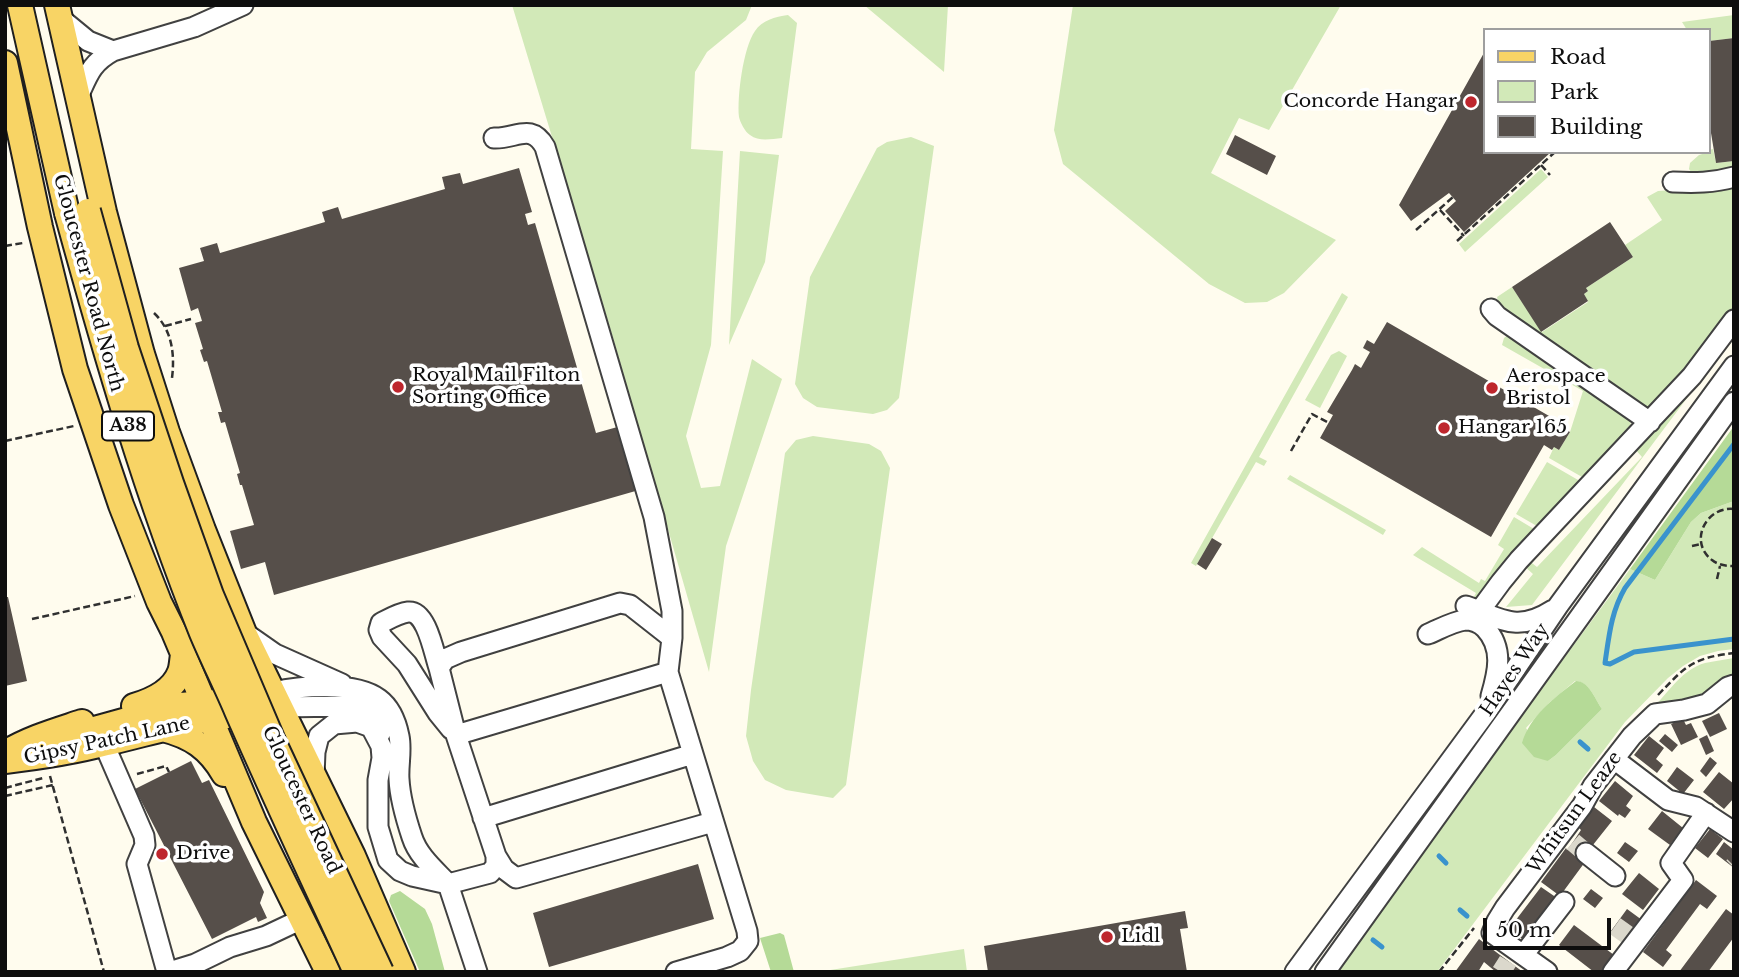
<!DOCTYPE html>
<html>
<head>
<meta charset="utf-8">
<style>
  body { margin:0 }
  #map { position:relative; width:1739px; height:977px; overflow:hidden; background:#fffcee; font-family:"Libre Baskerville",serif }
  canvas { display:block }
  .frame { position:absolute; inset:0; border:7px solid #0e0e0e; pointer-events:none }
  .legend { position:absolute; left:1483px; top:28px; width:228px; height:126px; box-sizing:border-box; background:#fff; border:2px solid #9f9f9f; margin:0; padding:9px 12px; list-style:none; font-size:21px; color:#0e0e0e }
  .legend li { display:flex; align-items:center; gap:14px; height:35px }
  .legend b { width:35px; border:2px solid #9f9f9f }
  .scale { position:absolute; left:1483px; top:918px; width:128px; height:32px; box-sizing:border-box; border:4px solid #0e0e0e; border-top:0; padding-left:9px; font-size:21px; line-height:24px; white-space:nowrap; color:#0e0e0e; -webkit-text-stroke:5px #fff; paint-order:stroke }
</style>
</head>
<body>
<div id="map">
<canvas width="1739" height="977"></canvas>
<div class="frame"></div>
<ul class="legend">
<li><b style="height:9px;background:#f8d465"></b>Road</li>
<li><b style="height:19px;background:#d2e9b8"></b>Park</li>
<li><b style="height:19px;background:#564f4a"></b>Building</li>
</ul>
<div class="scale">50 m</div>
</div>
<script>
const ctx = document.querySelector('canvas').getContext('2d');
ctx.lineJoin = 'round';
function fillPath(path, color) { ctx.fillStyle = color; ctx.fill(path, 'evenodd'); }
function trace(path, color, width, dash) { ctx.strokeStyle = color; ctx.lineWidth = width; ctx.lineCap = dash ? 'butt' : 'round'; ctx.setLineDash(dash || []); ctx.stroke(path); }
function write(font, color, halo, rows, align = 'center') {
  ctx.font = font + ' "Libre Baskerville",serif'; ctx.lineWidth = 7; ctx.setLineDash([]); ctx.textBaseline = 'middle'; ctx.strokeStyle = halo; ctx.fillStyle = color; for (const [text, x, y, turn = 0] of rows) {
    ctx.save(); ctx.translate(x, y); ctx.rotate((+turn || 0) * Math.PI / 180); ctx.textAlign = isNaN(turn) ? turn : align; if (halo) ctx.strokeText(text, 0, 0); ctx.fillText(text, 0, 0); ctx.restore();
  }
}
fillPath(new Path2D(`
  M512 5H752L746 20 707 52 695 72 691 149 723 151 711 345 686 436 701 488 720 486 752 359 782 379 726 546 709 672 613 338Z
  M864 5H948L944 72Z
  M1073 5H1341L1269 130 1239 118 1211 173 1336 240 1284 293 1267 302 1245 303 1209 284 1063 164 1054 130Z
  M788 15 797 23 782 138C771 139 759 142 750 135 745 132 740 122 739 117 737 97 743 48 755 31 762 20 775 17 788 15Z
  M1734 15V38L1709 41V30H1687L1682 22Z
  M911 137 934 146 899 398 887 410 873 414 817 407 803 398 795 384 810 277 877 148 887 142Z
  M1713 149 1716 163 1734 161V173L1693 175 1689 169 1690 163 1699 155 1709 152V150Z
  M740 151 779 155 765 262 729 345Z
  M1541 169 1548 177 1465 252 1459 244Z
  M1734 183V312L1687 373 1649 409 1641 407 1517 325 1499 305 1497 297 1512 287 1542 332 1588 302 1584 294 1588 291 1586 288 1633 257 1625 245 1662 220 1647 197 1658 191 1702 188Z
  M1342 293 1348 297 1259 457 1267 461 1264 466 1256 462 1196 566 1191 563Z
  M1509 334 1630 417 1631 430 1589 481 1549 458 1554 447 1559 450 1570 432 1583 391 1502 345 1504 338Z
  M1723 350 1532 605 1506 607 1533 574 1523 565 1528 560 1537 567 1642 457 1634 448Z
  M1339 351 1347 356 1320 408 1305 400 1331 355Z
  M813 436 869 444 881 451 890 468 846 785 833 798 786 790 765 780 753 761 746 736 751 690 785 453 796 440Z
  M1547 462 1585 484 1542 529 1516 514Z
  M1290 475 1386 530 1383 535 1287 479Z
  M1734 501V649L1718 651 1700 656 1683 666 1668 678 1625 722 1437 972H1332L1630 569 1655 580 1691 522 1701 513ZM1575 681C1589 681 1595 699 1602 709L1556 755 1548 761 1526 728 1549 703Z
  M1514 517 1539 532 1477 602H1471L1476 593 1413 555 1422 547 1479 583 1481 579 1485 581 1504 549 1498 545Z
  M1734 658V680L1704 701 1654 707C1669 691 1683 669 1705 663 1714 661 1724 660 1734 658Z
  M964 949 967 972 824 971Z`), '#d2e9b8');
fillPath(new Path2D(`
  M1734 426V501L1701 513 1691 522 1655 580 1630 569Z
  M1576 681C1589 681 1595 699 1602 709L1556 755 1548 761 1534 757 1522 743C1530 716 1554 698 1576 681Z
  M400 891 425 909 432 924 445 972H420L389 901 391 895Z
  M780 933 784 935 794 972H771L760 938Z`), '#b5da97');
trace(new Path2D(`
  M1734 444 1625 588C1611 612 1609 636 1605 663L1610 664 1634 652 1734 639
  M1580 742 1588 749
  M1439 856 1446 863
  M1460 910 1467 916
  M1373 940 1382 947`), '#3a93cd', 5);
fillPath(new Path2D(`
  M1734 38V161L1716 163 1709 121V41Z
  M1485 51V152H1551L1464 232 1445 211 1456 201 1449 193 1411 221 1399 205Z
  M1235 135 1276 156 1267 175 1226 154Z
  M519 168 532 212 525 214 528 225 535 223 596 433 621 426 639 490 274 595 265 562 241 569 230 531 254 525 242 485H240L237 474 240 473 225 422 221 423 218 412H222L207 361 204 362 200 350 203 349 195 323 202 321 198 308 191 311 179 268 204 261 200 248 217 243 220 253 325 222 322 212 338 207 342 219 445 189 442 177 460 173 463 184Z
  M1610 222 1633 257 1586 288 1588 291 1584 294 1588 301 1541 332 1512 287Z
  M1387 322 1556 420 1555 423 1570 432 1559 450 1554 447 1552 450 1544 445 1491 537 1320 438 1333 415 1327 412 1352 370 1355 364 1361 368 1370 352 1363 348 1367 340 1374 344Z
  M1212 538 1222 544 1206 570 1197 564Z
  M5 597H8L27 681 5 686Z
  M1719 713 1727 729 1710 737 1702 721Z
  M1683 719 1686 725 1691 723 1698 737 1681 745 1671 724Z
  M1665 734 1678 745 1672 752 1659 741Z
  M1707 735 1714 751 1706 755 1699 739Z
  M1649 736 1664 748 1656 759 1663 765 1657 773 1634 755Z
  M1710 757 1717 763 1706 777 1700 771Z
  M191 761 202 783 209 780 264 892 260 903 267 918 258 922 256 917 212 939 135 789Z
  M1677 767 1694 780 1683 794 1667 781Z
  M1719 772 1734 784V798L1724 809 1703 792Z
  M1615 781 1633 796 1626 806 1631 810 1625 818 1619 814 1618 816 1599 801Z
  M1594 807 1612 821 1581 860 1585 862 1560 896 1541 882 1566 848 1567 850 1573 842 1581 830 1579 828Z
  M1662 811 1683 828 1670 845 1648 829Z
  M1710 829 1723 839 1708 858 1695 848Z
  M1625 842 1638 851 1629 862 1617 853Z
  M1724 842 1734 850V868L1716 854Z
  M698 864 714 919 549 967 533 913Z
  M1639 873 1659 889 1643 910 1622 894Z
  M1696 880 1717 896 1707 909 1700 904 1666 950 1672 955 1663 967 1643 952Z
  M1541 887 1557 898 1525 941 1509 929Z
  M1591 889 1603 898 1595 908 1583 899Z
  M1627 909 1642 920 1625 942 1611 931Z
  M1726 909 1734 915V937L1708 972H1679Z
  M1185 911 1188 928 1180 929 1187 972H988L984 946Z
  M1574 925 1614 955 1601 972H1594L1559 945Z
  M1479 939 1500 955 1523 972H1496L1484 962 1478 972H1455Z`), '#564f4a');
trace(new Path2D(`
  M1573 842 1586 853
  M1733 867 1734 866
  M1615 926 1629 936
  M1501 972 1508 961`), '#dbd8cc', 19, [19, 10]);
const minor = new Path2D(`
  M60 18 88 41 113 51C91 63 88 75 78 97
  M113 51 194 27 243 5
  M494 138C516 139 531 122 545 147L654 517 672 611V638L668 672 747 931 748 941 740 951 727 957 676 972
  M1673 182C1694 183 1713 183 1734 177
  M1491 309 1497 316 1650 422
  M1466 606C1502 619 1517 633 1553 610
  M1473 620 1501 582 1519 560 1692 376 1734 320
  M245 633 275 654 342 684
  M1428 634C1440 629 1452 622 1465 620 1473 620 1479 622 1485 628 1504 648 1498 672 1491 696
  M439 668C434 654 427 610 408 612 399 613 389 619 381 623L379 630 382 637 407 664 438 713 451 729
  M273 692C300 686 355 681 379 699 391 708 396 721 399 736 402 750 398 765 399 779 400 798 406 819 412 837 418 856 435 870 448 884L412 876 400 871 388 860 378 827V780L382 758 381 746 371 727 357 722 334 724 319 736 315 752 314 776
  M280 707 349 706 370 712 379 727 380 734
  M456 735 668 672
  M104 744 144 836 145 845 137 864 167 972
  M1614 759 1668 800 1696 807 1734 832
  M483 818 693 754
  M1586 853 1615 876
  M496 856 504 869 516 878 713 822
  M1524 954 1564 902
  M169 972 195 964 230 947 266 936 302 919
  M477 972 448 884 490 873 496 866V856L456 735 439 668 445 659 461 652 620 603 630 605 672 638
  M1295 972 1487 711 1558 606 1734 366
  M1325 972 1734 402
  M1547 972 1492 933 1497 921 1505 908 1582 806 1593 786 1632 736 1655 714 1684 710 1707 704 1728 687 1734 685
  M1613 972 1683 880 1671 863 1706 813`);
const major = new Path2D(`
  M20 5 67 213
  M57 5 104 212 142 354 167 432 203 530 244 633 353 856 403 972
  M5 63 40 227 75 369 121 505 159 602 174 632 254 822 328 972
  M134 706C151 701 173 691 180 672 182 667 182 660 183 655
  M163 729C191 736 209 748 224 774
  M69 736 181 705 217 702
  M5 753C30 738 55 731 82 722
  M5 761C40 757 73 752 107 743 146 734 184 722 224 717`);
trace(minor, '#414141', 23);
trace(major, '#1f1f1f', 28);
trace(new Path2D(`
  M1541 165 1550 175
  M1440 210 1464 236
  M1416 230 1453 197
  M1457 241 1555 152
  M5 246 23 243
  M154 313C172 330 175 354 172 378
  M165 326 191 319
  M5 441 74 426
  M1291 451 1312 414 1329 423
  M1734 509C1706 506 1688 542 1712 560 1718 565 1726 566 1734 566
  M1692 546 1701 544
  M1717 579 1720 566
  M32 619 135 596
  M1658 695C1686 666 1692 658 1734 653
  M137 774 166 766 169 772
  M50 776 104 972
  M5 788 43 778
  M5 796 53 785
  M1439 972 1474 928`), '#303030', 2.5, [7, 3.5]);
trace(minor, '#fff', 19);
trace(major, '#f8d465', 24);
const majorBridge = new Path2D(`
  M88 211 126 348 171 483 211 595 273 741 381 972
  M67 213C106 355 147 496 202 633 213 659 226 685 237 711 275 798 316 885 356 972`);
trace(majorBridge, '#1f1f1f', 28, []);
trace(majorBridge, '#f8d465', 24);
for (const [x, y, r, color] of [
  [1471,102,7,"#be262d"],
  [398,387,7,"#be262d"],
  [1492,388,7,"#be262d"],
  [1444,428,7,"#be262d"],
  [162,854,7,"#be262d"],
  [1107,937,7,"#be262d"]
]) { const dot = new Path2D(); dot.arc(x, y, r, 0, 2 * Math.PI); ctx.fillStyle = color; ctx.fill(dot); trace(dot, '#fff', 2.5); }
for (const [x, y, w] of [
  [128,426,52]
]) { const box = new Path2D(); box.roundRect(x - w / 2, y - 14.5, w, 29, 5); ctx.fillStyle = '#fff'; ctx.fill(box); trace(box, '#0e0e0e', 2); }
write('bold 18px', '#0e0e0e', null, [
  ["A38",128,426]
]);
write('19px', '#0e0e0e', '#fff', [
  ["Concorde Hangar",1457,102,"right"],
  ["Royal Mail Filton",412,376],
  ["Sorting Office",412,398],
  ["Aerospace",1506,377],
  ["Bristol",1506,399],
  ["Hangar 165",1458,428],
  ["Drive",176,854],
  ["Lidl",1121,937]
], 'left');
write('19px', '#0e0e0e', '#fff', [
  ["Gloucester Road North",88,283,75],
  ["Hayes Way",1515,670,-56],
  ["Gipsy Patch Lane",107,741,-12],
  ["Gloucester Road",301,800,65],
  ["Whitsun Leaze",1575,813,-54]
]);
</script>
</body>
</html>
